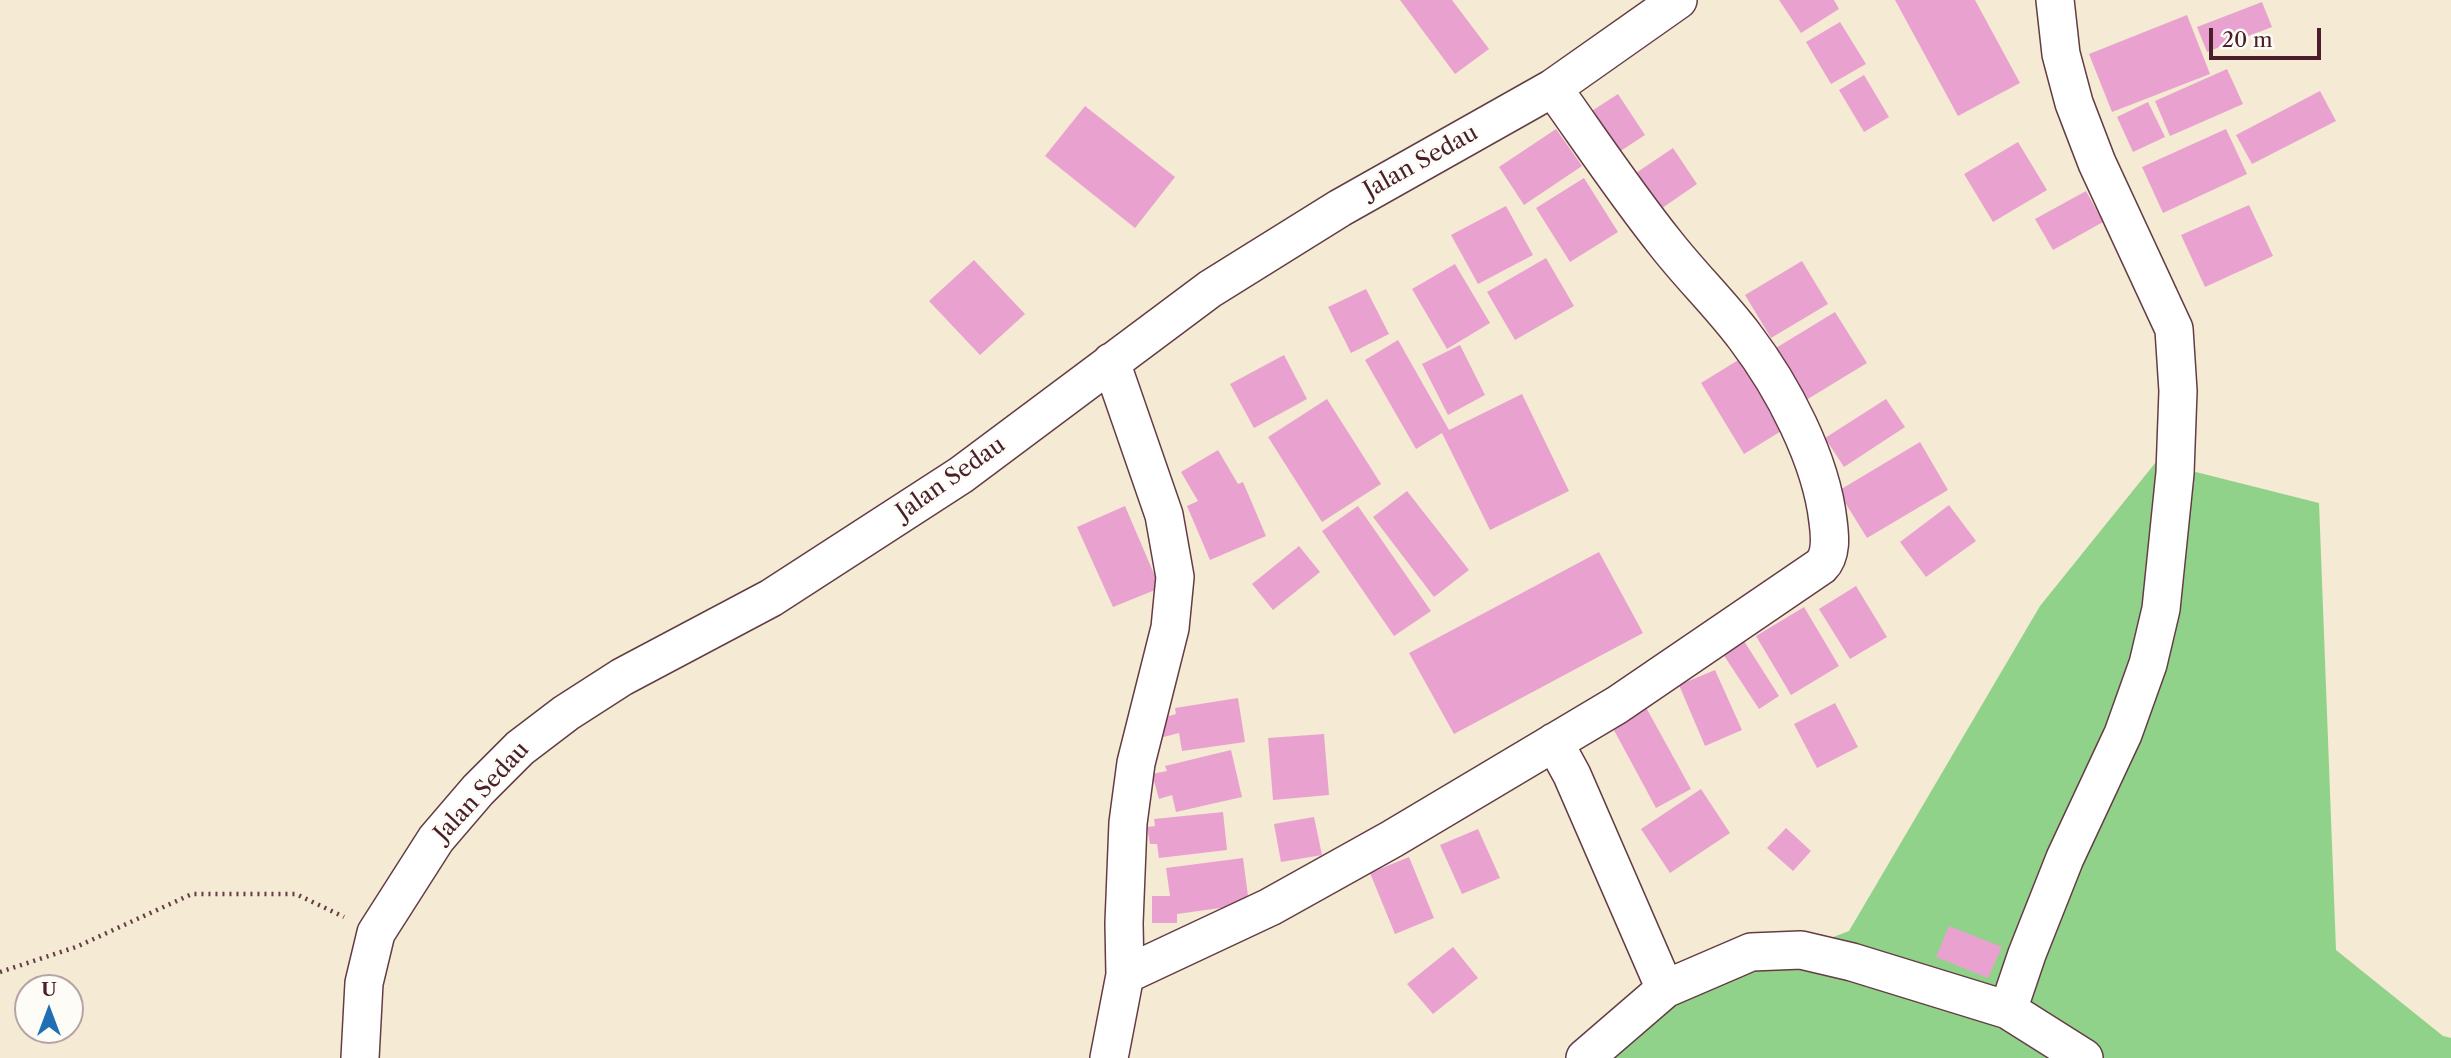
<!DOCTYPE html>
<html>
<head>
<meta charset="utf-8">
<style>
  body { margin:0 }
  #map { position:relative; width:2451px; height:1058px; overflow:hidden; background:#f5ead4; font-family:"Libre Caslon Text",serif }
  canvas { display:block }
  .north { position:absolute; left:14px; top:974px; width:70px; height:70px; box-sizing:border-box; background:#fdfcf7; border:2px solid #b5a4a5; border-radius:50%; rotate:0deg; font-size:19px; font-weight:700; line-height:28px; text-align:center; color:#4a1f2b }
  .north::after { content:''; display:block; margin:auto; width:24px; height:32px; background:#1f6fb2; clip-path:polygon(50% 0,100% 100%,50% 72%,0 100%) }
  .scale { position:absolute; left:2209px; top:28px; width:112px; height:32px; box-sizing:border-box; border:4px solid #4a1f2b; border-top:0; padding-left:9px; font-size:21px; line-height:24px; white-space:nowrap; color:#4a1f2b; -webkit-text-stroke:5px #fdfcf7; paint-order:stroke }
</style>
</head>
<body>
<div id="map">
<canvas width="2451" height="1058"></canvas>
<div class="north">U</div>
<div class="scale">20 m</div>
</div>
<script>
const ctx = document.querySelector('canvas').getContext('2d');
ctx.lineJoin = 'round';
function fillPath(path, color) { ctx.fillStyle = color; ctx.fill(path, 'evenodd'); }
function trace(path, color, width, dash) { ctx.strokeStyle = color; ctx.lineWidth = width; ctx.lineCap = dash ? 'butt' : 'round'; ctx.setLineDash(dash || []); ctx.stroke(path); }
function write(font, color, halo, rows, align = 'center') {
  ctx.font = font + ' "Libre Caslon Text",serif'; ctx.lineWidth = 6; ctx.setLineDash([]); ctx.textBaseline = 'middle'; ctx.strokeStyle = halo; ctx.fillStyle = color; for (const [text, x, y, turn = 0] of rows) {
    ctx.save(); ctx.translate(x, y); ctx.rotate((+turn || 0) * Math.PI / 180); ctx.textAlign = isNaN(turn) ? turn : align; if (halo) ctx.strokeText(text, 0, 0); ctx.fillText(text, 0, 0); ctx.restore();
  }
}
fillPath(new Path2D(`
  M2156 462 2319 503 2336 950 2443 1036 2451 1038V1058H1605L1677 997 1849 931 2040 606Z`), '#90d289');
fillPath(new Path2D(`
  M1400 0H1452L1489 49 1455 74Z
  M1779 0H1834L1839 9 1801 33Z
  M1895 0H1975L2020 83 1958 116Z
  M2262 2 2272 27 2207 52 2197 27Z
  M2187 15 2210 74 2112 112 2089 54Z
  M1840 22 1866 64 1831 84 1806 42Z
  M2227 69 2243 104 2170 136 2155 101Z
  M1864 75 1889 117 1864 132 1839 90Z
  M2320 91 2336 121 2252 164 2236 135Z
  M1618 94 1645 135 1610 158 1584 116Z
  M2148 102 2165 137 2133 152 2117 117Z
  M1085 106 1175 177 1135 228 1045 156Z
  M1556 129 1582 166 1524 205 1499 167Z
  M2226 129 2247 174 2163 213 2142 167Z
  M2018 142 2047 190 1993 222 1964 174Z
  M1673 148 1697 184 1655 213 1630 177Z
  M1584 178 1618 232 1570 262 1536 208Z
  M2086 191 2103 222 2053 250 2035 219Z
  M2249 205 2273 256 2205 287 2181 235Z
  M1506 206 1533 255 1478 284 1451 235Z
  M1546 258 1574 306 1515 340 1487 292Z
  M974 260 1025 314 980 355 929 301Z
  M1802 261 1828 304 1771 338 1745 295Z
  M1455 264 1490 323 1447 349 1412 289Z
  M1366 289 1389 334 1351 353 1328 307Z
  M1835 312 1867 363 1798 405 1766 354Z
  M1398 340 1449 430 1522 394 1569 491 1490 530 1442 433 1416 449 1365 360Z
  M1460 345 1485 395 1448 415 1422 364Z
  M1748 354 1791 425 1744 454 1701 383Z
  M1284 355 1307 399 1254 428 1230 384Z
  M1327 399 1381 484 1322 522 1268 437Z
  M1886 399 1905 427 1844 467 1825 438Z
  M1920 442 1948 490 1867 538 1838 491Z
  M1218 450 1238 484 1243 482 1266 536 1210 560 1187 506 1198 501 1181 472Z
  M1407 491 1469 570 1434 597 1373 517Z
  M1949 505 1976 541 1926 577 1900 542Z
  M1125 506 1160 588 1113 607 1077 527Z
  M1358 506 1431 611 1394 636 1322 531Z
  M1299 546 1320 572 1273 610 1252 584Z
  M1599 552 1643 633 1454 734 1409 653Z
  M1856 586 1887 637 1850 659 1819 609Z
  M1804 607 1839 666 1791 695 1756 636Z
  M1744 641 1779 696 1759 709 1723 654Z
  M1715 670 1742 730 1705 746 1679 685Z
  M1238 698 1245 742 1182 751 1179 733 1156 739 1151 721 1176 714 1175 708Z
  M1643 702 1691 789 1656 808 1609 721Z
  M1835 703 1858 747 1817 768 1794 724Z
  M1324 734 1329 795 1273 800 1268 738Z
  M1231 750 1242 797 1176 812 1172 795 1159 799 1152 774 1167 771 1165 766Z
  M1701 789 1730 833 1670 873 1641 829Z
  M1223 812 1227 850 1159 858 1157 844H1150L1147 827 1155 826 1154 819Z
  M1314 817 1322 855 1281 862 1274 824Z
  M1786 828 1811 851 1793 871 1767 848Z
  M1478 829 1500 878 1462 894 1440 845Z
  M1409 857 1434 918 1395 934 1370 873Z
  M1243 858 1249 904 1177 914V923H1152V896H1170L1166 868Z
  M1949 926 2002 947 1988 978 1936 957Z
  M1453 947 1478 978 1433 1014 1407 984Z`), '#e9a2d0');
const minor = new Path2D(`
  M1554 742 1572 775 1665 989
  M1125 975 1270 907 1392 839 1617 705 1821 566C1832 555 1830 536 1828 521 1821 459 1783 387 1745 337 1721 305 1691 276 1666 244 1626 194 1590 140 1553 88
  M2008 1010 2027 954 2065 858 2123 734 2148 664 2161 609 2175 473 2178 391 2174 329 2097 163 2074 103 2061 54 2055 0
  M360 1058 364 983 376 933 436 839 478 790 520 748 566 713 622 677 771 598 961 475 1210 289 1340 208 1553 88 1678 0
  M1109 1058 1125 975 1124 923 1128 823 1136 763 1170 628 1175 577 1164 515 1111 362
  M1585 1058 1665 989 1751 952 1801 950 1852 962 2008 1010 2084 1058`);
trace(minor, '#643d44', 40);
trace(new Path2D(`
  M0 972 76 947 192 894H296L344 917`), '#643d44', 4.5, [2, 5]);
trace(minor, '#fff', 37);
write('23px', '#4a1f2b', '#fdfcf7', [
  ["Jalan Sedau",1421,162,-29],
  ["Jalan Sedau",951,479,-35],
  ["Jalan Sedau",482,792,-47]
]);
</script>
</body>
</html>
